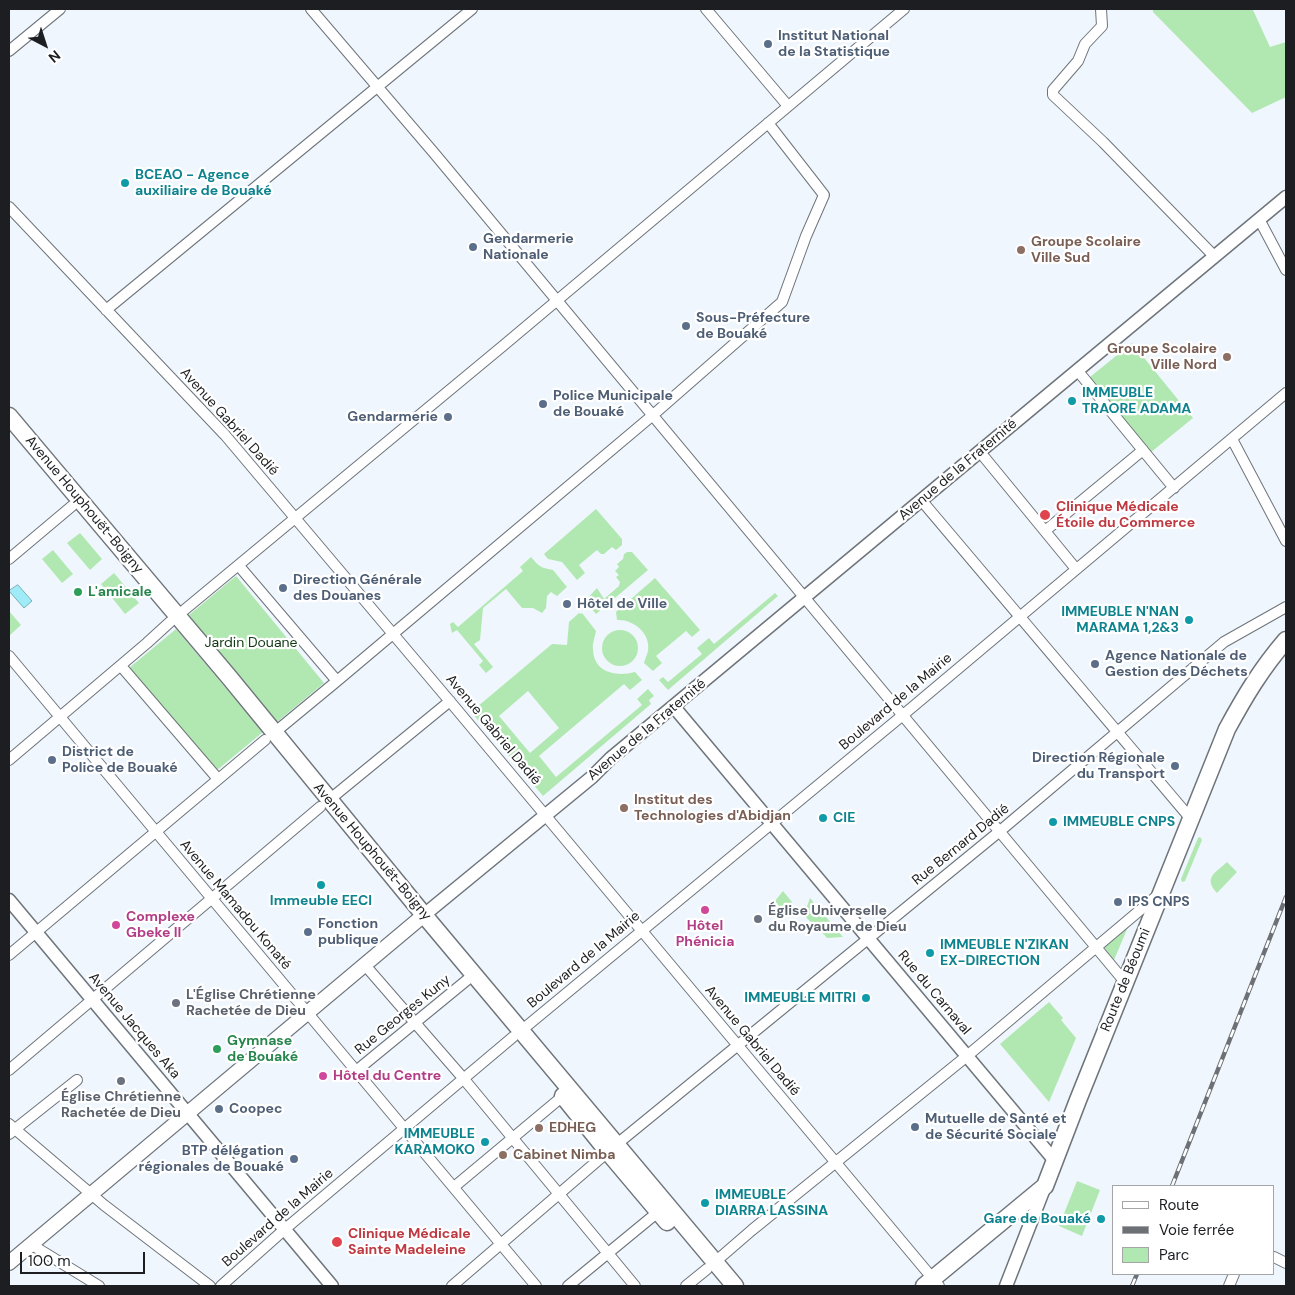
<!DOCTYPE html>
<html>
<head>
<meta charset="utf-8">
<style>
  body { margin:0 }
  #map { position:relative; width:1295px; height:1295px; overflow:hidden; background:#eff6fd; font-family:"DM Sans",sans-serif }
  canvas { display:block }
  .frame { position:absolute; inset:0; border:10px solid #1c1e21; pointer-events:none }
  .legend { position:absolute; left:1112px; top:1185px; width:162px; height:90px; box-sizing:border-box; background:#fff; border:1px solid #a4a5a6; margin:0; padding:6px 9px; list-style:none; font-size:15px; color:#1c1e21 }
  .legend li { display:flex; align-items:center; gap:10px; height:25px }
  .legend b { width:25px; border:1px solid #a4a5a6 }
  .north { position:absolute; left:20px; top:20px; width:50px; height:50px; -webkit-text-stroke:4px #fff; paint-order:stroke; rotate:140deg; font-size:14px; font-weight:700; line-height:20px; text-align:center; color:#1c1e21 }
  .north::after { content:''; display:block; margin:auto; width:18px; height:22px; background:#1c1e21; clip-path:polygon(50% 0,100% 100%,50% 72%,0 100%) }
  .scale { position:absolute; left:20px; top:1252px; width:125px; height:22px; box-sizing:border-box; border:2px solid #1c1e21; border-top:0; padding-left:6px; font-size:15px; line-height:18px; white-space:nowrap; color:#1c1e21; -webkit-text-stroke:4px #fff; paint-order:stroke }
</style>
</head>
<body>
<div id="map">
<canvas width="1295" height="1295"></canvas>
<div class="frame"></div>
<ul class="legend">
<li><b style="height:6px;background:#fff"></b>Route</li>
<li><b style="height:6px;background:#6d7175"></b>Voie ferrée</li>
<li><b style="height:14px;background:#b1e8b1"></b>Parc</li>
</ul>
<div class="north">N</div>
<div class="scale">100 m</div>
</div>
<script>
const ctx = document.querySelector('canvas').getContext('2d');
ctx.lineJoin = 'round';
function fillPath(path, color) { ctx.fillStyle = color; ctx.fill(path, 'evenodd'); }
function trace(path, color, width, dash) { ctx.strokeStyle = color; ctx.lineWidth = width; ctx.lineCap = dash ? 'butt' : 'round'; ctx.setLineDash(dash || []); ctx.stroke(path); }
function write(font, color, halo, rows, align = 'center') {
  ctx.font = font + ' "DM Sans",sans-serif'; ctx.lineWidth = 4.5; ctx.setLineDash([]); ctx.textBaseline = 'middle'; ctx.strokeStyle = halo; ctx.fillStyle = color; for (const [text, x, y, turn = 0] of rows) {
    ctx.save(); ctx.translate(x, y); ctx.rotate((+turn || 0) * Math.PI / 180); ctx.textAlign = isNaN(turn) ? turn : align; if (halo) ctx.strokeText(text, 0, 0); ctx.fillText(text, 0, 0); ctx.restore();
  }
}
fillPath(new Path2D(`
  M1153 9 1253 10 1270 47 1286 42V97L1252 113 1153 12Z
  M1132 343 1193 418 1150 453 1090 377Z
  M596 509 622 539V545L616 550 612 547 604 554H601L597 550 579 565 585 573 577 580 562 562 548 559 544 554Z
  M80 533 102 559 90 570 67 543Z
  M53 550 73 574 62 583 42 559Z
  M627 552H632L648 570 596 614 585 601 597 588 604 599 619 586 620 582 616 577 619 575 615 571 619 567 617 564 623 559 624 554Z
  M531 557C539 567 542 568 553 570L567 587 557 596 551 592 547 596 546 608 542 613 533 608H522L506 589 483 608 480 640 474 644 493 667 486 673 479 665 483 661 457 630 452 633 450 624 453 622 458 627 523 571 520 567Z
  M114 573 139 603 125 614 101 584Z
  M236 576 324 683 277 722 189 615Z
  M655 578 700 630 692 637 686 631 656 656 662 663 653 671 644 663C645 659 647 655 648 651 651 633 633 619 617 620L616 612Z
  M775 593 778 596 668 690 659 680 663 677 668 682 702 654 697 648 709 638 714 644Z
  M9 611 21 625 9 636Z
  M579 613 581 614 582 613 596 631C595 637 592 644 593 650 594 673 617 677 635 672L642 680 630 690 624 684 539 756 556 777 642 705 637 699 648 689 654 696 649 700 651 704 543 796 527 777 532 773 519 758 514 762 471 712 552 644 567 645 569 622ZM528 691 559 728 530 753 499 716Z
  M176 629 263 732 216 771 129 668Z
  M602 648a18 18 0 1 1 36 0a18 18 0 1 1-36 0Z
  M1200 837 1202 840 1185 881 1182 882 1181 879 1198 838Z
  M1227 862 1237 872 1217 893C1203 878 1215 873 1227 862Z
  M783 891 792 902 782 910 775 901Z
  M810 898 843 937 827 938C820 929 812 924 804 915Z
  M1128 927 1114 960 1104 948Z
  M1049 1002 1063 1018 1061 1020 1076 1038 1049 1102 1000 1044Z
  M1077 1181 1100 1190 1082 1236 1059 1226Z`), '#b1e8b1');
const water = new Path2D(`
  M18 585 32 601 24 608 9 591Z`);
fillPath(water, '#9fecf8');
trace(water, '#78aeb8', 1);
const minor = new Path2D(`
  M311 9 434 153 1125 982
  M706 9 788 106
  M1101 9 1102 26 1085 44 1078 61 1053 90V95L1103 142 1214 256
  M9 51 60 9
  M9 207 225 435 453 705 939 1286
  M1259 219 1286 270
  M106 310 472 9
  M1077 370 1174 488
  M1232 439 1286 541
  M980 452 1076 569
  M922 501 1191 819
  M1045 531 1143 450
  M9 559 72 506
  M239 566 337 681
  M177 616 504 345 904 9
  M9 656 536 1286
  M121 666 218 779
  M274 733 337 681 653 415 782 302 806 236 824 195 768 123
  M9 760 147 643 170 622
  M329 800 450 701
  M9 955 265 740
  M364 964 463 1078 635 1286
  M522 1030 903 715 1286 393
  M9 1070 320 807
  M356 1071 467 980
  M9 1124 104 1205 210 1286
  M9 1134 77 1080
  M454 1187 563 1096
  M32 1245 99 1286
  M1274 1257 1286 1263
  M715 1262 752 1230 967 1056 1158 895
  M221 1286 285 1229 513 1037
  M452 1286 617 1144 1000 831 1224 642 1286 607
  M568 1286 658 1212
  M686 1286 707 1269
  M1229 1286 1234 1274`);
const tertiary = new Path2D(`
  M674 707 1055 1161
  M9 900 332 1286
  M424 915 592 777 611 758 1286 197
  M1006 1286 1045 1186`);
const secondary = new Path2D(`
  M9 1263 424 915`);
const primary = new Path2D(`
  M924 1286 1045 1186 1078 1100 1227 729C1245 696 1261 669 1286 640`);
const trunk = new Path2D(`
  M9 416 229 677 424 915 735 1286
  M563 1096 608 1152 667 1222`);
trace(minor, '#6e747a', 12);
trace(tertiary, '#6e747a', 15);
trace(secondary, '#6e747a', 16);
trace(primary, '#6e747a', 19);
trace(trunk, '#6e747a', 19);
trace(minor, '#fff', 10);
trace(tertiary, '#fff', 12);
trace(secondary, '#fff', 14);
trace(primary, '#fff', 16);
trace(trunk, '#fff', 16);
const rail = new Path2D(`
  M1172 1186 1286 897
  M1132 1286 1137 1274`);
trace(rail, '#6d7175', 4.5);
trace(rail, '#fff', 2.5, [8]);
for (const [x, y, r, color] of [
  [768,44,5,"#5c6f8a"],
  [125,183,5,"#0f9aa8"],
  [473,247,5,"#5c6f8a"],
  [1021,250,5,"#8d6e63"],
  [686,326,5,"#5c6f8a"],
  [1227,357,5,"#8d6e63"],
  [1072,401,5,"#0f9aa8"],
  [543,404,5,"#5c6f8a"],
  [448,417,5,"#5c6f8a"],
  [1045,515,6,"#e0444e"],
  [283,588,5,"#5c6f8a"],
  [78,592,5,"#2e9e5b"],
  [567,604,5,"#5c6f8a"],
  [1189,620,5,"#0f9aa8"],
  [1095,664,5,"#5c6f8a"],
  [52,760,5,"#5c6f8a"],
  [1175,766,5,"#5c6f8a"],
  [624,808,5,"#8d6e63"],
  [823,818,5,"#0f9aa8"],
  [1053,822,5,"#0f9aa8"],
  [321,885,5,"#0f9aa8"],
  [1118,902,5,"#5c6f8a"],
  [705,910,5,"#d1479c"],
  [758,919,5,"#6b7280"],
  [116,925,5,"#d1479c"],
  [308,932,5,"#5c6f8a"],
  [930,953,5,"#0f9aa8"],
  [866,998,5,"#0f9aa8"],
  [176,1003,5,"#6b7280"],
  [217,1049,5,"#2e9e5b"],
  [323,1076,5,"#d1479c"],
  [121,1081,5,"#6b7280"],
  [219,1109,5,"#5c6f8a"],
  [915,1127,5,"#5c6f8a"],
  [539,1128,5,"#8d6e63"],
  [485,1142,5,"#0f9aa8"],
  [503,1155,5,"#8d6e63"],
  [294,1159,5,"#5c6f8a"],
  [705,1203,5,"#0f9aa8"],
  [1101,1219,5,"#0f9aa8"],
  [337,1242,6,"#e0444e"]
]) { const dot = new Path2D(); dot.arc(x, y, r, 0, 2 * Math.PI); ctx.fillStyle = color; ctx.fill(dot); trace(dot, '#fff', 2); }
write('bold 14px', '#4e5e75', '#fff', [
  ["Institut National",778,36],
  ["de la Statistique",778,52],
  ["Gendarmerie",483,239],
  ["Nationale",483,255],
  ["Sous-Préfecture",696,318],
  ["de Bouaké",696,334],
  ["Police Municipale",553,396],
  ["de Bouaké",553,412],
  ["Gendarmerie",438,417,"right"],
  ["Direction Générale",293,580],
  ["des Douanes",293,596],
  ["Hôtel de Ville",577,604],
  ["Agence Nationale de",1105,656],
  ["Gestion des Déchets",1105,672],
  ["District de",62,752],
  ["Police de Bouaké",62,768],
  ["Direction Régionale",1165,758,"right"],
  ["du Transport",1165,774,"right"],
  ["IPS CNPS",1128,902],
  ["Fonction",318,924],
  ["publique",318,940],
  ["Coopec",229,1109],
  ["Mutuelle de Santé et",925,1119],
  ["de Sécurité Sociale",925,1135],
  ["BTP délégation",284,1151,"right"],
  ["régionales de Bouaké",284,1167,"right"]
], 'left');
write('bold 14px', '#0d838f', '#fff', [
  ["BCEAO - Agence",135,175],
  ["auxiliaire de Bouaké",135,191],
  ["IMMEUBLE",1082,393],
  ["TRAORE ADAMA",1082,409],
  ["IMMEUBLE N'NAN",1179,612,"right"],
  ["MARAMA 1,2&3",1179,628,"right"],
  ["CIE",833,818],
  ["IMMEUBLE CNPS",1063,822],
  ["Immeuble EECI",321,901,"center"],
  ["IMMEUBLE N'ZIKAN",940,945],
  ["EX-DIRECTION",940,961],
  ["IMMEUBLE MITRI",856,998,"right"],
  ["IMMEUBLE",475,1134,"right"],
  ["KARAMOKO",475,1150,"right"],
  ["IMMEUBLE",715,1195],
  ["DIARRA LASSINA",715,1211],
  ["Gare de Bouaké",1091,1219,"right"]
], 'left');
write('bold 14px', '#785e54', '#fff', [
  ["Groupe Scolaire",1031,242],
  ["Ville Sud",1031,258],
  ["Groupe Scolaire",1217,349,"right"],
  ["Ville Nord",1217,365,"right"],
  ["Institut des",634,800],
  ["Technologies d'Abidjan",634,816],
  ["EDHEG",549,1128],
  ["Cabinet Nimba",513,1155]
], 'left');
write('14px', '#1c1e21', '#fff', [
  ["Avenue Gabriel Dadié",229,422,48],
  ["Avenue de la Fraternité",958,470,-40],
  ["Avenue Houphouët-Boigny",84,505,50],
  ["Boulevard de la Mairie",896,702,-40],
  ["Avenue Gabriel Dadié",493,730,50],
  ["Avenue de la Fraternité",647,730,-40],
  ["Rue Bernard Dadié",961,845,-39],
  ["Avenue Houphouët-Boigny",372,852,50],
  ["Avenue Mamadou Konaté",235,905,50],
  ["Boulevard de la Mairie",584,960,-40],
  ["Route de Béoumi",1126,980,-68],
  ["Rue du Carnaval",934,993,50],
  ["Rue Georges Kuny",403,1015,-39],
  ["Avenue Jacques Aka",134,1026,50],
  ["Avenue Gabriel Dadié",752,1041,50],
  ["Boulevard de la Mairie",278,1218,-41]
]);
write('bold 14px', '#be3a42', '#fff', [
  ["Clinique Médicale",1056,507],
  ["Étoile du Commerce",1056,523],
  ["Clinique Médicale",348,1234],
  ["Sainte Madeleine",348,1250]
], 'left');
write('bold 14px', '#27864d', '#fff', [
  ["L'amicale",88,592],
  ["Gymnase",227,1041],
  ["de Bouaké",227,1057]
], 'left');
write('14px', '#0f3712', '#fff', [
  ["Jardin Douane",251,643]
]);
write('bold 14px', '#5b616d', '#fff', [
  ["Église Universelle",768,911],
  ["du Royaume de Dieu",768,927],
  ["L'Église Chrétienne",186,995],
  ["Rachetée de Dieu",186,1011],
  ["Église Chrétienne",121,1097,"center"],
  ["Rachetée de Dieu",121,1113,"center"]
], 'left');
write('bold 14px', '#b23c85', '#fff', [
  ["Complexe",126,917],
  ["Gbeke II",126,933],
  ["Hôtel",705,926,"center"],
  ["Phénicia",705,942,"center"],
  ["Hôtel du Centre",333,1076]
], 'left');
</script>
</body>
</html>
